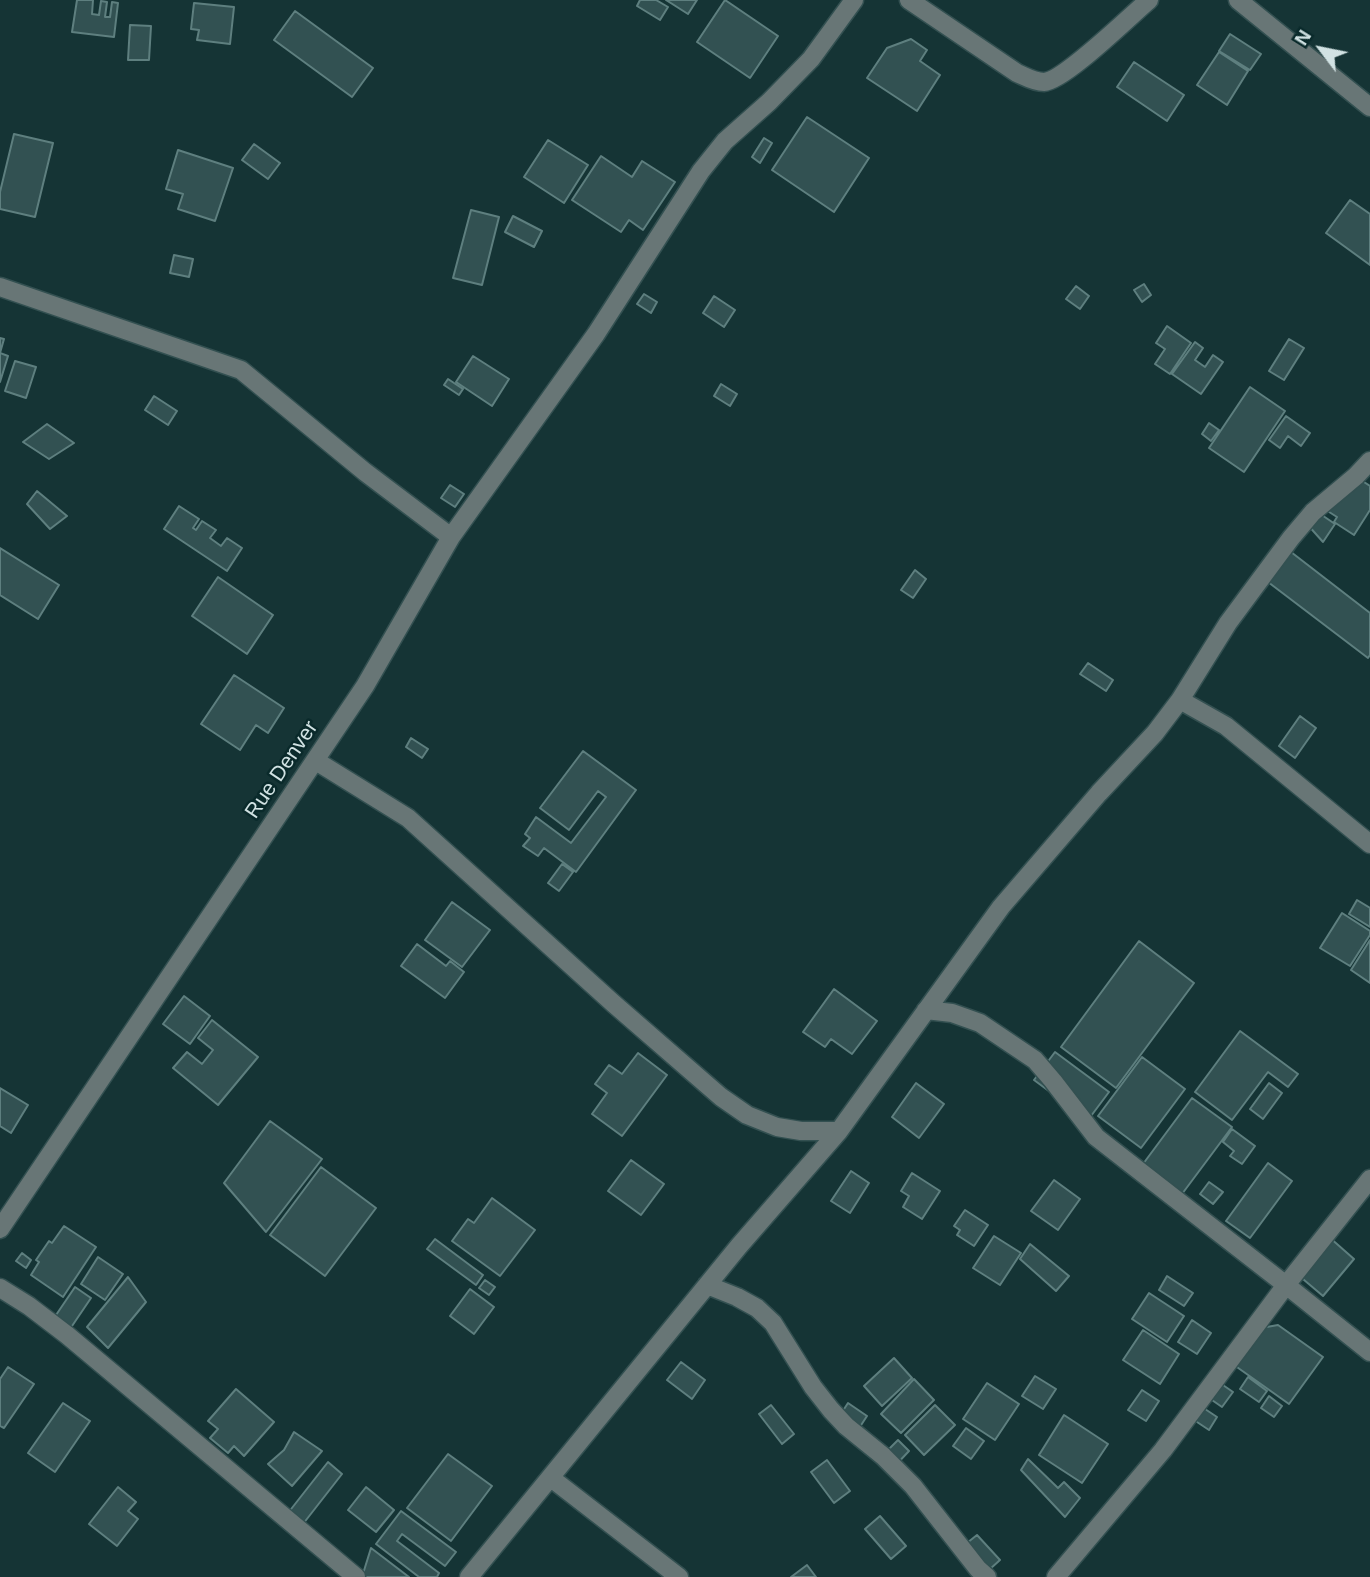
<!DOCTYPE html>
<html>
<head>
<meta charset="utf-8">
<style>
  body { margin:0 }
  #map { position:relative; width:1370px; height:1577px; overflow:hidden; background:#153435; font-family:Helvetica,sans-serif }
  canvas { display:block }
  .north { position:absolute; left:1286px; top:14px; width:70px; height:70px; -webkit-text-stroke:5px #0a2a2b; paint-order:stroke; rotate:302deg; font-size:19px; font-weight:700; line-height:28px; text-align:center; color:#d1e2e3 }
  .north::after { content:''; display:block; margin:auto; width:24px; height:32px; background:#d1e2e3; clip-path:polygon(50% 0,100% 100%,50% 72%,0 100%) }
</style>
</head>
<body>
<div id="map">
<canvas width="1370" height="1577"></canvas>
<div class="north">N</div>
</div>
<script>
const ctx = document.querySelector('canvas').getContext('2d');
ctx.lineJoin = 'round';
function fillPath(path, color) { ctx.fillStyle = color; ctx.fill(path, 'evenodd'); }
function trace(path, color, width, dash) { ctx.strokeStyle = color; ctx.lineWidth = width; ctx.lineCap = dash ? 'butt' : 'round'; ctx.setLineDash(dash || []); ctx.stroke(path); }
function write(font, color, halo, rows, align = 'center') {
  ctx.font = font + ' Helvetica,sans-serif'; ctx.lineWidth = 5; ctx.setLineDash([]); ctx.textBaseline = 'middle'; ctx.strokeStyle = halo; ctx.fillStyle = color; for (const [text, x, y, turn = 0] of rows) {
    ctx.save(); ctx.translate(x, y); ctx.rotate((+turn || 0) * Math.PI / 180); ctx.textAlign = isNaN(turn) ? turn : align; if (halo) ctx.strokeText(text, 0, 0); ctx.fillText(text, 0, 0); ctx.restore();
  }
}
const building = new Path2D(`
  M77 0H93L92 14 99 15 101 1 107 2 105 17H110L112 2 118 3 114 37 72 32Z
  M640 0H656L668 7 660 20 637 6Z
  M666 0H697L688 14Z
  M725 0 778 36 750 78 697 42Z
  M194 3 234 7 230 44 197 40 199 30 191 29Z
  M295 11 373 68 352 97 274 40Z
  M130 25 151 26 149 60H128Z
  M1230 34 1261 54 1250 70 1219 51Z
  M911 39 927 50 920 61 940 75 917 111 867 78 887 48Z
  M1219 52 1248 71 1227 105 1197 85Z
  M1134 62 1184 95 1167 121 1117 87Z
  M807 117 869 158 834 212 772 170Z
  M14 134 53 143 35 217 0 209V192Z
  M764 138 772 143 760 163 752 157Z
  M548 140 588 165 564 203 524 177Z
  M254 144 280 163 268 179 242 160Z
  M178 150 233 168 215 221 178 209 183 194 166 189Z
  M601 156 632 177 642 161 675 182 643 230 629 220 621 232 572 200Z
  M1350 200 1370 214V265L1326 233Z
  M471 210 499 217 482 285 453 278Z
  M513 216 542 231 534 247 505 232Z
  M174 255 193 259 189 277 170 273Z
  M1144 284 1151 295 1142 302 1134 290Z
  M1076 286 1089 296 1080 309 1066 299Z
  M644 294 657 302 651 313 637 304Z
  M714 296 735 310 724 327 703 313Z
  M1167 326 1191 343 1170 374 1155 364 1165 349 1156 343Z
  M0 338 4 339 0 353 8 356 0 382Z
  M1289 339 1304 348 1284 380 1269 371Z
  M1195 342 1203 348 1195 360 1205 367 1213 355 1223 362 1201 394 1172 374Z
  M473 356 509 379 492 406 456 382Z
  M15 361 36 367 26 398 5 391Z
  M448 379 463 389 459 395 444 385Z
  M721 384 737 394 730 406 714 396Z
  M1250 387 1285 411 1244 472 1209 448Z
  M154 396 177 411 168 425 145 410Z
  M1286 416 1310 433 1301 446 1288 436 1280 448 1269 440Z
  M1209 423 1219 430 1211 441 1202 434Z
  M47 424 74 443 49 459 23 442Z
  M1350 473 1370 486V510L1354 535 1334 522 1337 517 1326 510Z
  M450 485 464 494 455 507 441 498Z
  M37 491 67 516 50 529 27 504Z
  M179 506 199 519 193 528 196 530 202 521 216 530 210 538 221 546 227 538 242 548 227 571 164 529Z
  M1313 509 1335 524 1323 542 1307 524Z
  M0 548 59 585 38 619 0 595Z
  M1291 552 1370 613V655L1368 658 1268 582Z
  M915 570 926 579 913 598 901 590Z
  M218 577 273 615 247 654 192 616Z
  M1088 663 1113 680 1106 691 1080 674Z
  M234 675 284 708 268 733 256 725 240 750 201 724Z
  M1300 716 1316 728 1295 758 1279 746Z
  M411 738 428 749 422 758 406 747Z
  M583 751 636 790 576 872 544 848 538 856 523 846 530 838 525 834 536 817 571 843 606 797 598 791 569 830 540 808Z
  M562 864 573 872 559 891 548 883Z
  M1357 900 1370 908V927L1349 914Z
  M452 902 490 930 462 967 425 940Z
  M1342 913 1370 931V935L1350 966 1320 948Z
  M1370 940V983L1351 970Z
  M1139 941 1194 983 1116 1088 1061 1047Z
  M417 944 446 966 450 961 464 972 445 998 401 966Z
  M834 989 877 1021 852 1054 831 1039 825 1047 803 1032Z
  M184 996 210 1016 190 1044 163 1024Z
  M212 1020 258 1057 218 1105 173 1068 187 1052 202 1064 213 1050 198 1038Z
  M1240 1031 1298 1074 1288 1087 1268 1072 1232 1120 1195 1092Z
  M1055 1052 1109 1092 1088 1120 1034 1080Z
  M638 1053 667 1075 622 1136 592 1114 607 1093 595 1084 609 1065 622 1074Z
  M1142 1057 1185 1089 1141 1148 1098 1116Z
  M916 1083 944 1104 919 1138 892 1117Z
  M1269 1083 1282 1093 1263 1119 1250 1109Z
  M0 1088 28 1105 11 1133 0 1126Z
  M1192 1098 1232 1127 1182 1194 1143 1164Z
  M270 1121 322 1159 266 1232 224 1183Z
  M1232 1129 1255 1146 1242 1164 1230 1156 1234 1151 1223 1142Z
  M631 1160 664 1184 641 1215 608 1191Z
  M1268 1163 1292 1181 1250 1238 1226 1221Z
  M321 1167 376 1208 325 1276 270 1235Z
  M851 1171 869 1183 850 1213 831 1201Z
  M912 1173 940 1191 922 1219 903 1207 909 1196 901 1191Z
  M1054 1180 1080 1199 1058 1230 1031 1211Z
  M1209 1182 1223 1192 1213 1204 1200 1194Z
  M492 1198 535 1230 500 1276 452 1241 468 1219 474 1223Z
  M965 1210 988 1225 974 1246 957 1235 960 1230 954 1226Z
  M64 1226 96 1247 63 1297 31 1275 39 1262 36 1260 49 1241 52 1243Z
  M994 1236 1021 1253 1000 1285 973 1268Z
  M1329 1237 1354 1259 1323 1296 1297 1274Z
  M435 1239 483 1275 476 1285 427 1249Z
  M1030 1244 1069 1276 1056 1291 1020 1259Z
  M22 1253 31 1260 26 1268 16 1261Z
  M98 1257 123 1274 105 1300 81 1284Z
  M1167 1276 1193 1293 1184 1306 1159 1290Z
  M128 1277 146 1302 108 1348 87 1327Z
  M485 1280 495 1287 489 1295 479 1288Z
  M75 1287 91 1298 70 1329 54 1318Z
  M470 1289 494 1307 474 1334 450 1316Z
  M1149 1293 1184 1316 1167 1342 1132 1319Z
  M1192 1320 1211 1333 1197 1354 1178 1342Z
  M1278 1325 1323 1357 1289 1404 1234 1365 1261 1328Z
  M1143 1330 1179 1354 1160 1384 1123 1360Z
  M894 1358 912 1378 882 1406 864 1386Z
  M681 1362 705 1380 692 1399 667 1380Z
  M8 1367 34 1384 4 1428 0 1426V1379Z
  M1035 1376 1056 1389 1043 1409 1022 1396Z
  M1248 1377 1267 1391 1259 1402 1240 1389Z
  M914 1379 934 1400 901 1433 881 1414Z
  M987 1383 1019 1404 995 1440 963 1419Z
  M1220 1383 1233 1392 1222 1407 1209 1398Z
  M236 1389 274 1422 244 1456 234 1446 228 1453 210 1438 218 1429 208 1421Z
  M1142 1390 1159 1401 1146 1421 1128 1410Z
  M1269 1396 1282 1406 1274 1417 1261 1408Z
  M63 1403 90 1421 55 1472 28 1453Z
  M848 1403 867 1416 854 1436 835 1423Z
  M771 1405 794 1434 782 1444 759 1414Z
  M935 1405 955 1425 924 1455 905 1435Z
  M1202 1407 1217 1417 1209 1430 1194 1420Z
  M1064 1415 1108 1444 1082 1483 1039 1455Z
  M966 1428 984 1441 971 1459 953 1446Z
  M294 1432 322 1451 292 1486 268 1464 284 1450Z
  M898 1440 909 1451 892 1469 881 1457Z
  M448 1454 492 1486 451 1541 407 1508Z
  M1028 1459 1058 1488 1064 1482 1080 1498 1065 1517 1021 1470Z
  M827 1460 850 1491 834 1503 811 1472Z
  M328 1462 342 1474 303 1524 288 1513Z
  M118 1487 136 1502 128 1511 138 1519 117 1546 89 1524Z
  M366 1487 394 1510 376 1532 348 1510Z
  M401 1511 456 1552 445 1566 402 1534 397 1541 439 1573 437 1577H419L376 1544Z
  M880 1516 906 1546 891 1559 865 1529Z
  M977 1535 1000 1560 990 1569 967 1543Z
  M371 1548 409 1577H362Z
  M807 1565 816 1577H791Z`);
fillPath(building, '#325152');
trace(building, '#5e7f7f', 2);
const minor = new Path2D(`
  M909 0 1017 73C1026 77 1034 82 1044 82 1064 81 1130 16 1149 0
  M1238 0 1370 107
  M0 287 241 370 365 472 451 537
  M1180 700 1226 726 1370 844
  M316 761 408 818 614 1004 721 1097 747 1115 777 1127 801 1131H839
  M926 1010 952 1013 980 1023 1035 1060 1053 1081 1096 1137 1286 1285 1370 1352
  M0 1229 365 686 451 537 596 334 701 171 725 141 769 102 811 59 854 0
  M707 1285 737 1297 757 1308 773 1323 813 1387 831 1410 846 1426 883 1456 913 1486 978 1569 987 1577
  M0 1288 29 1306 67 1335 356 1577
  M551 1478 679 1577
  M469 1577 739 1246 839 1131 1001 907 1099 793 1155 733 1180 700 1228 623 1291 538 1313 512 1356 476 1370 461
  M1056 1577 1163 1450 1286 1285 1370 1179`);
trace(minor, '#335051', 21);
trace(minor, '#687676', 18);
write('21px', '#d1e2e3', '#0a2a2b', [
  ["Rue Denver",282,770,-56]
]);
</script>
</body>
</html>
